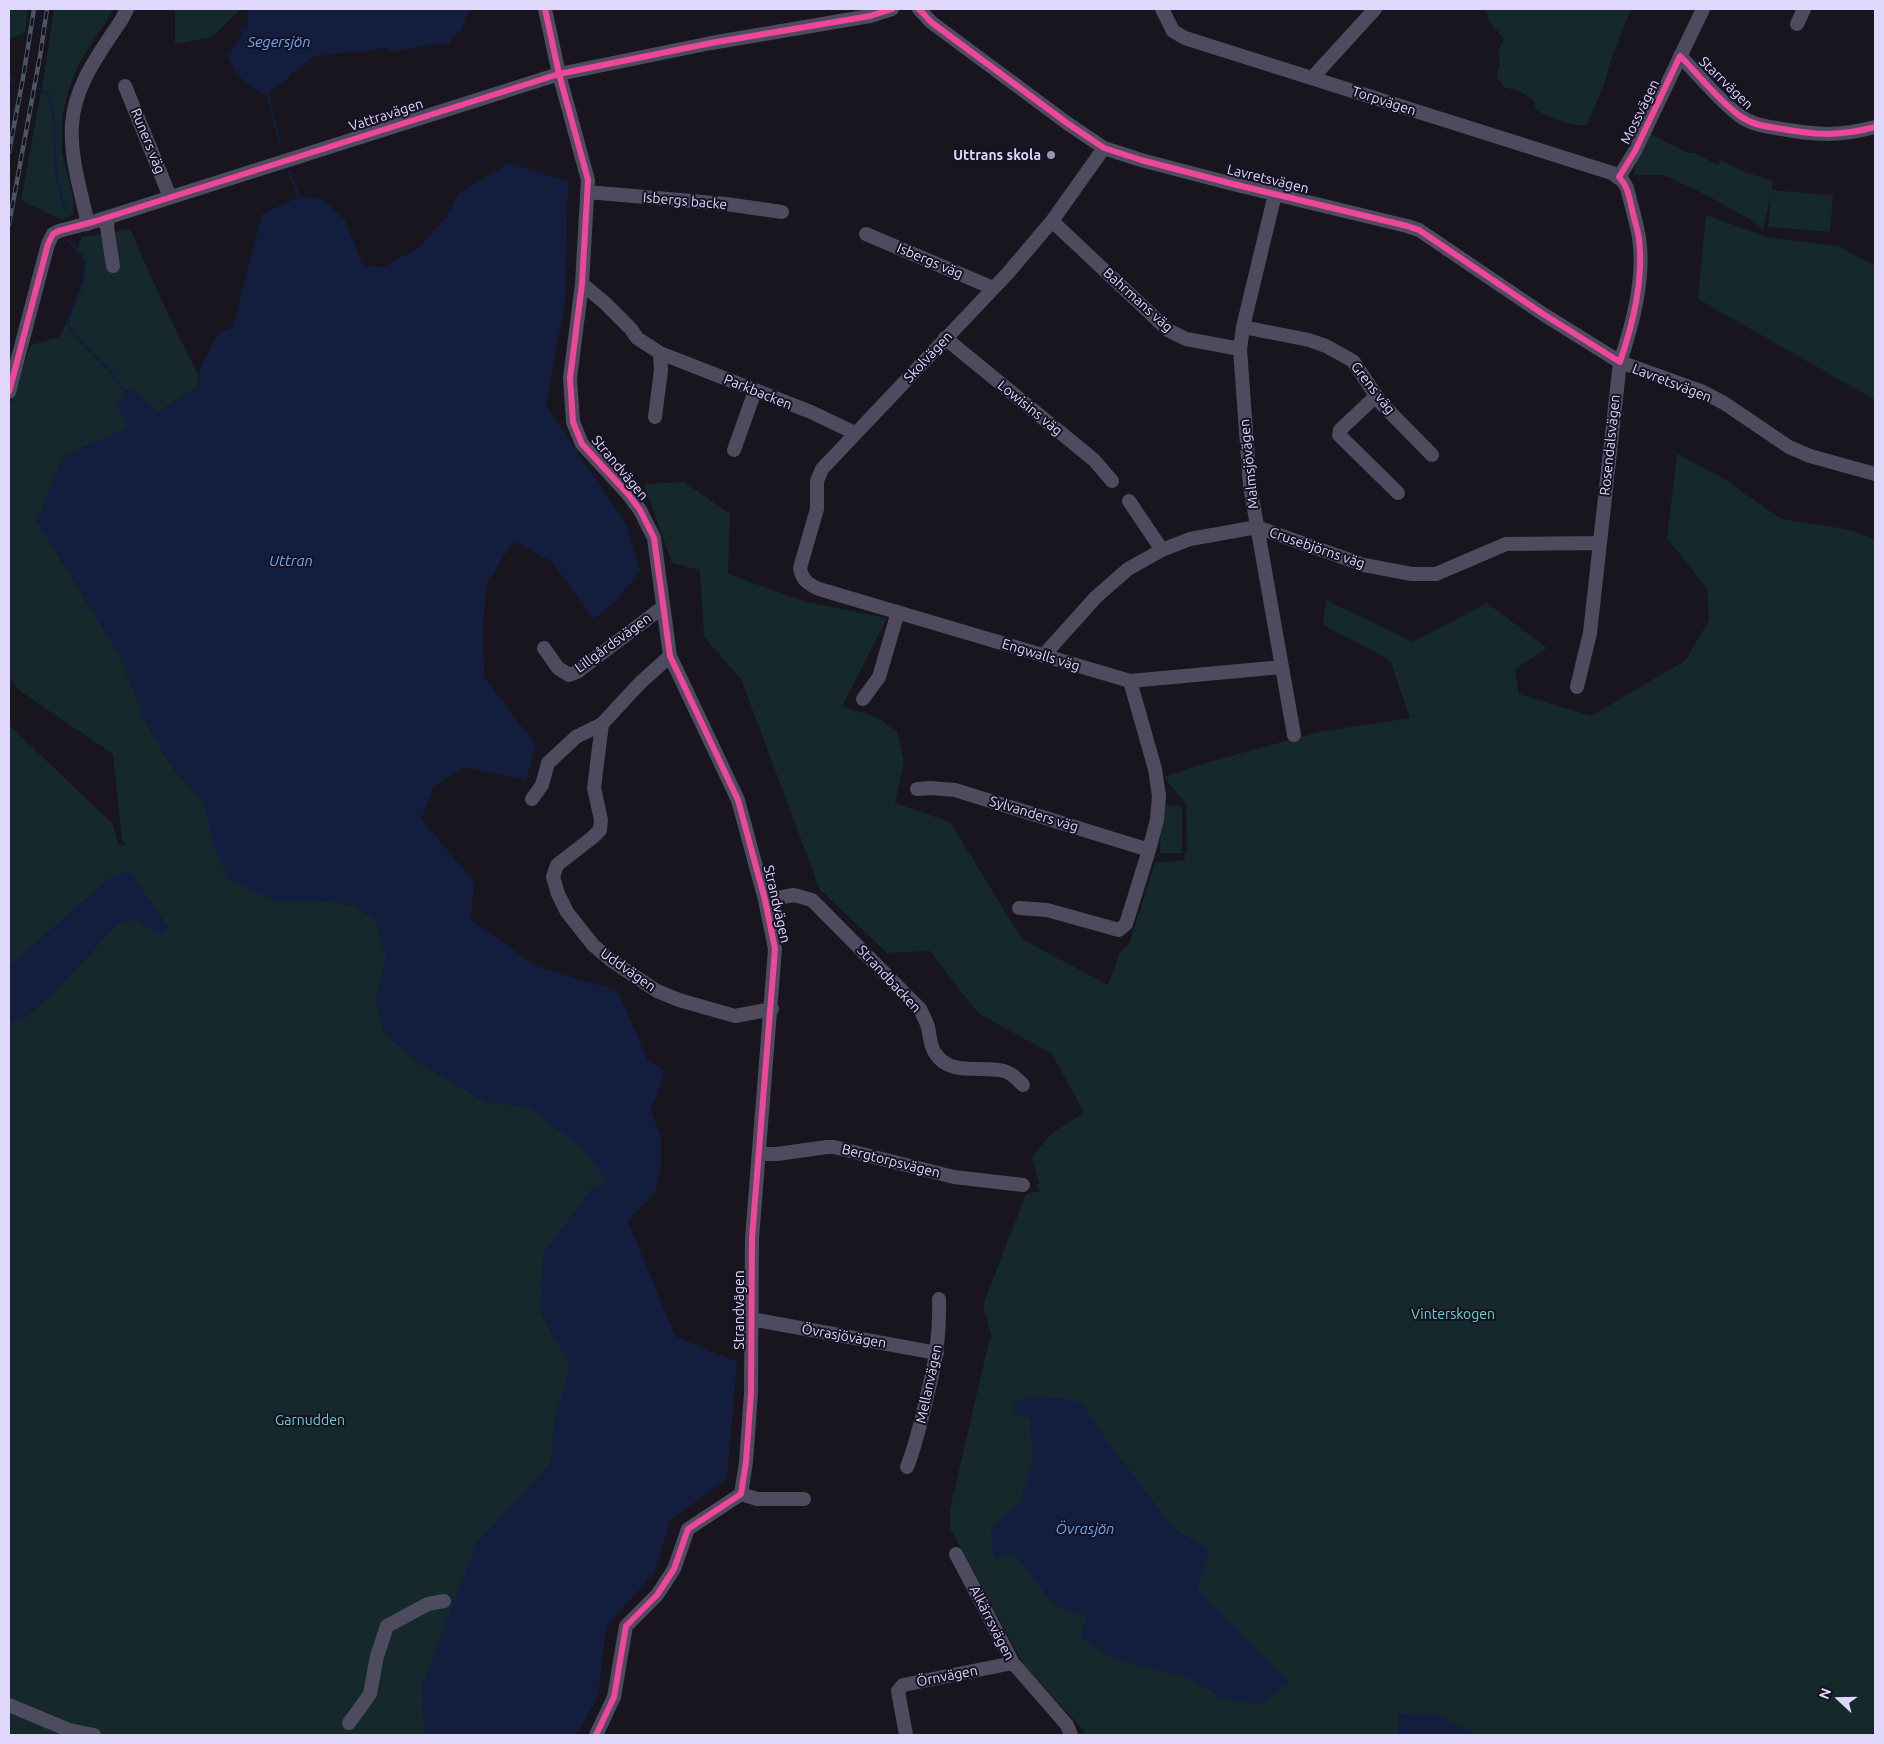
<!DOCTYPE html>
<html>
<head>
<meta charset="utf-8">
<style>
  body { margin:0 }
  #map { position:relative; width:1884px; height:1744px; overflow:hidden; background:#18151f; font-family:Ubuntu,sans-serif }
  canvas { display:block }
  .frame { position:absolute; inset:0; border:10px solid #dfd8fb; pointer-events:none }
  .north { position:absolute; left:1814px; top:1674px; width:50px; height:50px; -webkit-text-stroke:4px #161123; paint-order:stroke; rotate:291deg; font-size:14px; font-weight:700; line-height:20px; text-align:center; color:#dfd8fb }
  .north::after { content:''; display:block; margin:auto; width:18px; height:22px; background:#dfd8fb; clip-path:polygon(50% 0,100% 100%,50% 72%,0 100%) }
</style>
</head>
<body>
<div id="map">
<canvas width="1884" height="1744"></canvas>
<div class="frame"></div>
<div class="north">N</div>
</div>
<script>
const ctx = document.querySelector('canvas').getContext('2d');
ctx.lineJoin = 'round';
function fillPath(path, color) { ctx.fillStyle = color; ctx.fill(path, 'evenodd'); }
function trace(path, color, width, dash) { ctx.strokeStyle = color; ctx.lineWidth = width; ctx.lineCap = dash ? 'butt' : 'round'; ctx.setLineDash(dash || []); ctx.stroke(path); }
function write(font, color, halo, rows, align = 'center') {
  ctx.font = font + ' Ubuntu,sans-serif'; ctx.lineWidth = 4; ctx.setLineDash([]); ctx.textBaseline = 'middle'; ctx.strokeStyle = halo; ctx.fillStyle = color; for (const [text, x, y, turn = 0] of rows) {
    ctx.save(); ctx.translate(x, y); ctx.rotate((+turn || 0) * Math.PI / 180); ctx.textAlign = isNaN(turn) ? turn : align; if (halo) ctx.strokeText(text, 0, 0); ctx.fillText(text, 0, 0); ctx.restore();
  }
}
fillPath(new Path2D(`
  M9 9H28L25 33 9 39Z
  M54 9H114L79 63 68 92 62 116V152L74 202 73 215 62 220 21 200 43 82Z
  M175 9H240L212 37 175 44Z
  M1485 9H1631L1611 60 1604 84 1587 125C1569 127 1552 118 1536 110L1534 100 1521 92 1504 87 1496 76 1500 66 1498 52 1504 39 1490 22Z
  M1648 133 1689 153H1694L1718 165 1721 160 1745 172 1773 181 1771 190 1833 195 1830 232 1768 227 1771 195 1763 229 1749 219 1706 195 1664 175H1634L1637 153Z
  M1706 215 1767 237 1838 246 1875 266V400L1698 299Z
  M130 229 166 310 198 375 196 388 157 413 133 389 128 428 62 457 37 521 120 656 145 720 169 763 196 795 427 896 635 1139 504 1735H9V725L113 824 118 844 127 845 122 840 113 754 21 692 9 677V408L31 345 59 337C73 313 82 288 86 260L76 251 82 237Z
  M1677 454 1726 480 1781 519 1846 529 1875 539V1735H1083L1084 1731 1024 1665 950 1528V1509L990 1337H992L983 1305 1026 1194 1040 1191 1036 1186 1039 1183 1032 1157 1052 1133 1081 1115 1083 1111 1052 1054 978 1013 930 951 887 953 820 890 741 679 704 637 700 570 672 563 644 484 684 482 730 514 728 574 806 602 887 618 842 706 876 717 897 731 904 762 895 803 950 822 1022 939 1108 985 1120 952 1129 944 1155 863 1184 860 1187 849 1186 804 1164 777 1209 762 1319 732 1410 718 1390 660 1323 625 1326 600 1413 642 1487 603 1547 648 1515 669 1519 694 1591 716 1686 660 1709 620 1707 589 1667 538Z
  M1161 805 1182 806V853H1160Z`), '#15282b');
fillPath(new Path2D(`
  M247 9H469C466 19 462 33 451 38L450 43 422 46 391 52 385 47 372 51 338 53 312 57 301 68 292 72 287 80 266 94C247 86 235 76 228 56L242 36 240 31 243 26 248 28Z
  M509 163 568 182 565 301 546 406 626 523 640 571 617 600 594 619 552 562 514 541 487 582 483 621 484 677 536 745 526 780 465 767 434 786 421 819 474 882 471 920 536 966 618 991 647 1059 665 1071 658 1093 650 1109 661 1137V1168L655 1192 628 1221 675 1336 737 1362 727 1479 670 1520 654 1573 606 1627 598 1697 579 1730 577 1735H422L424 1730 422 1685 477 1542 551 1463 554 1421 570 1367 540 1312 543 1253 591 1189 607 1183 586 1151 526 1106 487 1103 416 1062 384 1033 375 999 386 958 375 919 353 906 328 901 279 902 229 880 213 844 204 804 169 763 145 720 120 656 37 521 62 457 128 428 117 407 124 391 133 388 158 413 196 388C199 367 209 350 220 332L233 327 262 214 299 197 323 199 345 220 363 266 383 267 417 249 447 216 459 193Z
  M124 872 132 874 169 928 161 933C138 928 144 913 117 925L55 992 23 1020 9 1022V966L107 880Z
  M1043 1396 1082 1402 1107 1441 1173 1527 1210 1551 1197 1589 1290 1683 1258 1705 1221 1698 1189 1678 1112 1658 1081 1638 1086 1617 1054 1605 1013 1552 994 1560 991 1527 1020 1502 1032 1466 1031 1418 1016 1414 1011 1403Z
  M1398 1713 1436 1715 1478 1735H1398Z`), '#131e3f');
trace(new Path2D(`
  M9 75 13 83
  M40 89 48 93 53 112 56 176 65 209
  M266 94 268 95 280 146
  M289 171 299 197
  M68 240 86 260 83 283 67 323C81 349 111 366 124 391`), '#131e3f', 2.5);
trace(new Path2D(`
  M545 9 559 74 588 180 582 284 570 378 573 422 582 444 628 494 640 510 654 538 670 656 738 800 765 900 775 949 752 1238 751 1393 746 1462 741 1494 688 1529 674 1569 657 1595 626 1626 614 1697 596 1735
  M919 9 931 22 1067 123 1104 148 1141 160 1233 184 1407 226 1419 230 1543 314 1620 362 1701 391 1724 403 1789 447 1810 456 1875 474
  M1162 9 1173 31 1185 38 1612 173 1623 181 1627 188C1631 204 1636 221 1639 237 1645 278 1633 323 1620 362L1590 633 1577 687
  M1797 24 1804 9
  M1680 56C1700 76 1717 99 1740 116 1751 124 1763 126 1776 128 1814 135 1837 137 1875 127
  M1312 78 1375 9
  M125 86 170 197
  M1104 148 1052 221 1008 273 822 469 817 481V509L800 568C802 580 808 584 819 589L1130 681 1282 667
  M1619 177 1635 151 1703 9
  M587 192 726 204 782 212
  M1275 194 1243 327 1240 349 1250 486 1294 735
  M108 217 107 227 113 266
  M1052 221 1168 330 1186 339 1240 349
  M88 224C81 192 70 158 72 125 74 85 101 51 122 19L127 9
  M866 234 993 288
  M582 284 605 303 631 329 637 338 660 353 811 412 855 433
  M1243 327 1309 340 1326 346 1353 361 1381 403 1432 455
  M945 338 1094 460 1112 481
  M9 392 48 244 53 234 59 231 96 221 559 74 711 43 870 16 892 9
  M1376 396 1340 430 1339 435 1398 493
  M655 417 661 370 660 353
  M734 450 755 391
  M1129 501 1162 550
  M544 648 558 668 569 675 577 672 663 607
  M670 656 640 683 602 724 594 788 601 820 600 830 593 837 557 865 553 877 558 894 567 912 593 945 612 961 657 991 679 1000 735 1016 772 1009
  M1043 656 1096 597 1128 569 1162 550 1190 539 1257 527 1364 565 1412 574H1436L1506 544 1599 543
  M863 699 879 677 898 612
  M917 789 930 788 955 790 1149 850
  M532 799 542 785 548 763 576 737 602 724
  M765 900 794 895 812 900 920 1009C923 1015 926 1021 928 1027 930 1036 930 1046 935 1053 950 1077 982 1065 1004 1071 1012 1073 1017 1079 1023 1085
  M1019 908 1047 910 1119 930 1126 924 1149 850 1157 820 1159 796 1155 769 1130 681
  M759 1154H777L827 1147H834L954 1177 1023 1185
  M751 1319 937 1353
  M907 1467C918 1439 923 1412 930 1384 937 1355 940 1328 939 1299
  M741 1494 757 1499H804
  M956 1554 1013 1663 1067 1725 1071 1735
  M9 1705 69 1730 94 1735
  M349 1723 370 1694 377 1656 387 1626 428 1604 444 1601
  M906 1735 898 1691 903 1685 1013 1663`), '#4e4b5f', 14);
const rail = new Path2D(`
  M9 152 23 78 34 9
  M9 224 40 56 47 9`);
trace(rail, '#485666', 4.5);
trace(rail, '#161123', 2.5, [8]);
trace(new Path2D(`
  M545 9 559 74 588 180 582 284 570 378 573 422 582 444 628 494 640 510 654 538 670 656 738 800 765 900 775 949 752 1238 751 1393 746 1462 741 1494 688 1529 674 1569 657 1595 626 1626 614 1697 596 1735
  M919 9 931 22 1067 123 1104 148 1141 160 1233 184 1407 226 1419 230 1543 314 1620 362C1633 323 1644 280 1639 238 1637 228 1634 218 1632 209 1629 197 1628 186 1619 177L1635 151 1680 56C1700 76 1717 99 1740 116 1751 124 1763 126 1776 128 1814 135 1837 137 1875 127
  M9 392 48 244 53 234 59 231 96 221 559 74 711 43 870 16 892 9`), '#ed469a', 6);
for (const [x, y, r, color] of [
  [1051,155,5,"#9994ae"]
]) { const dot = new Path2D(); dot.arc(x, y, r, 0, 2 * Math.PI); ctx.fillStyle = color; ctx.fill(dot); trace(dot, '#161123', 2); }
write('14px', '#dfd8fb', '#161123', [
  ["Starrvägen",1726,83,44],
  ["Torpvägen",1384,101,18],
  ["Mossvägen",1640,112,-64],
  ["Vattravägen",386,115,-18],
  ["Runers väg",148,141,68],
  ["Lavretsvägen",1268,179,14],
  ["Isbergs backe",685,201,5],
  ["Isbergs väg",930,261,23],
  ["Bahrmans väg",1138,300,42],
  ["Skolvägen",928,357,-47],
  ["Lavretsvägen",1672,383,21],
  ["Grens väg",1373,388,52],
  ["Parkbacken",758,392,22],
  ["Lowisins väg",1030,408,39],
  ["Rosendalsvägen",1610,445,-84],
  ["Malmsjövägen",1249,464,-96],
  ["Strandvägen",620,468,50],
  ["Crusebjörns väg",1317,548,19],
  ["Lillgårdsvägen",613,643,-36],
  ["Engwalls väg",1041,655,17],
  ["Sylvanders väg",1034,814,17],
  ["Strandvägen",777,904,77],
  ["Uddvägen",628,970,35],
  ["Strandbacken",889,979,47],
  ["Bergtorpsvägen",891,1161,14],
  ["Strandvägen",739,1310,-90],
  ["Övrasjövägen",844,1336,10],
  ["Mellanvägen",929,1384,-78],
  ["Alkärrsvägen",992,1623,63],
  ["Örnvägen",947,1676,-11]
]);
write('bold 14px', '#dfd8fb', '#161123', [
  ["Uttrans skola",1041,155]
], 'right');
write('14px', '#6cd3c3', '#161123', [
  ["Vinterskogen",1453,1314],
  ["Garnudden",310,1420]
]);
write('italic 15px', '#71a9ef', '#161123', [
  ["Segersjön",279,42],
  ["Uttran",291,561],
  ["Övrasjön",1085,1529]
]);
</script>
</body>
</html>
